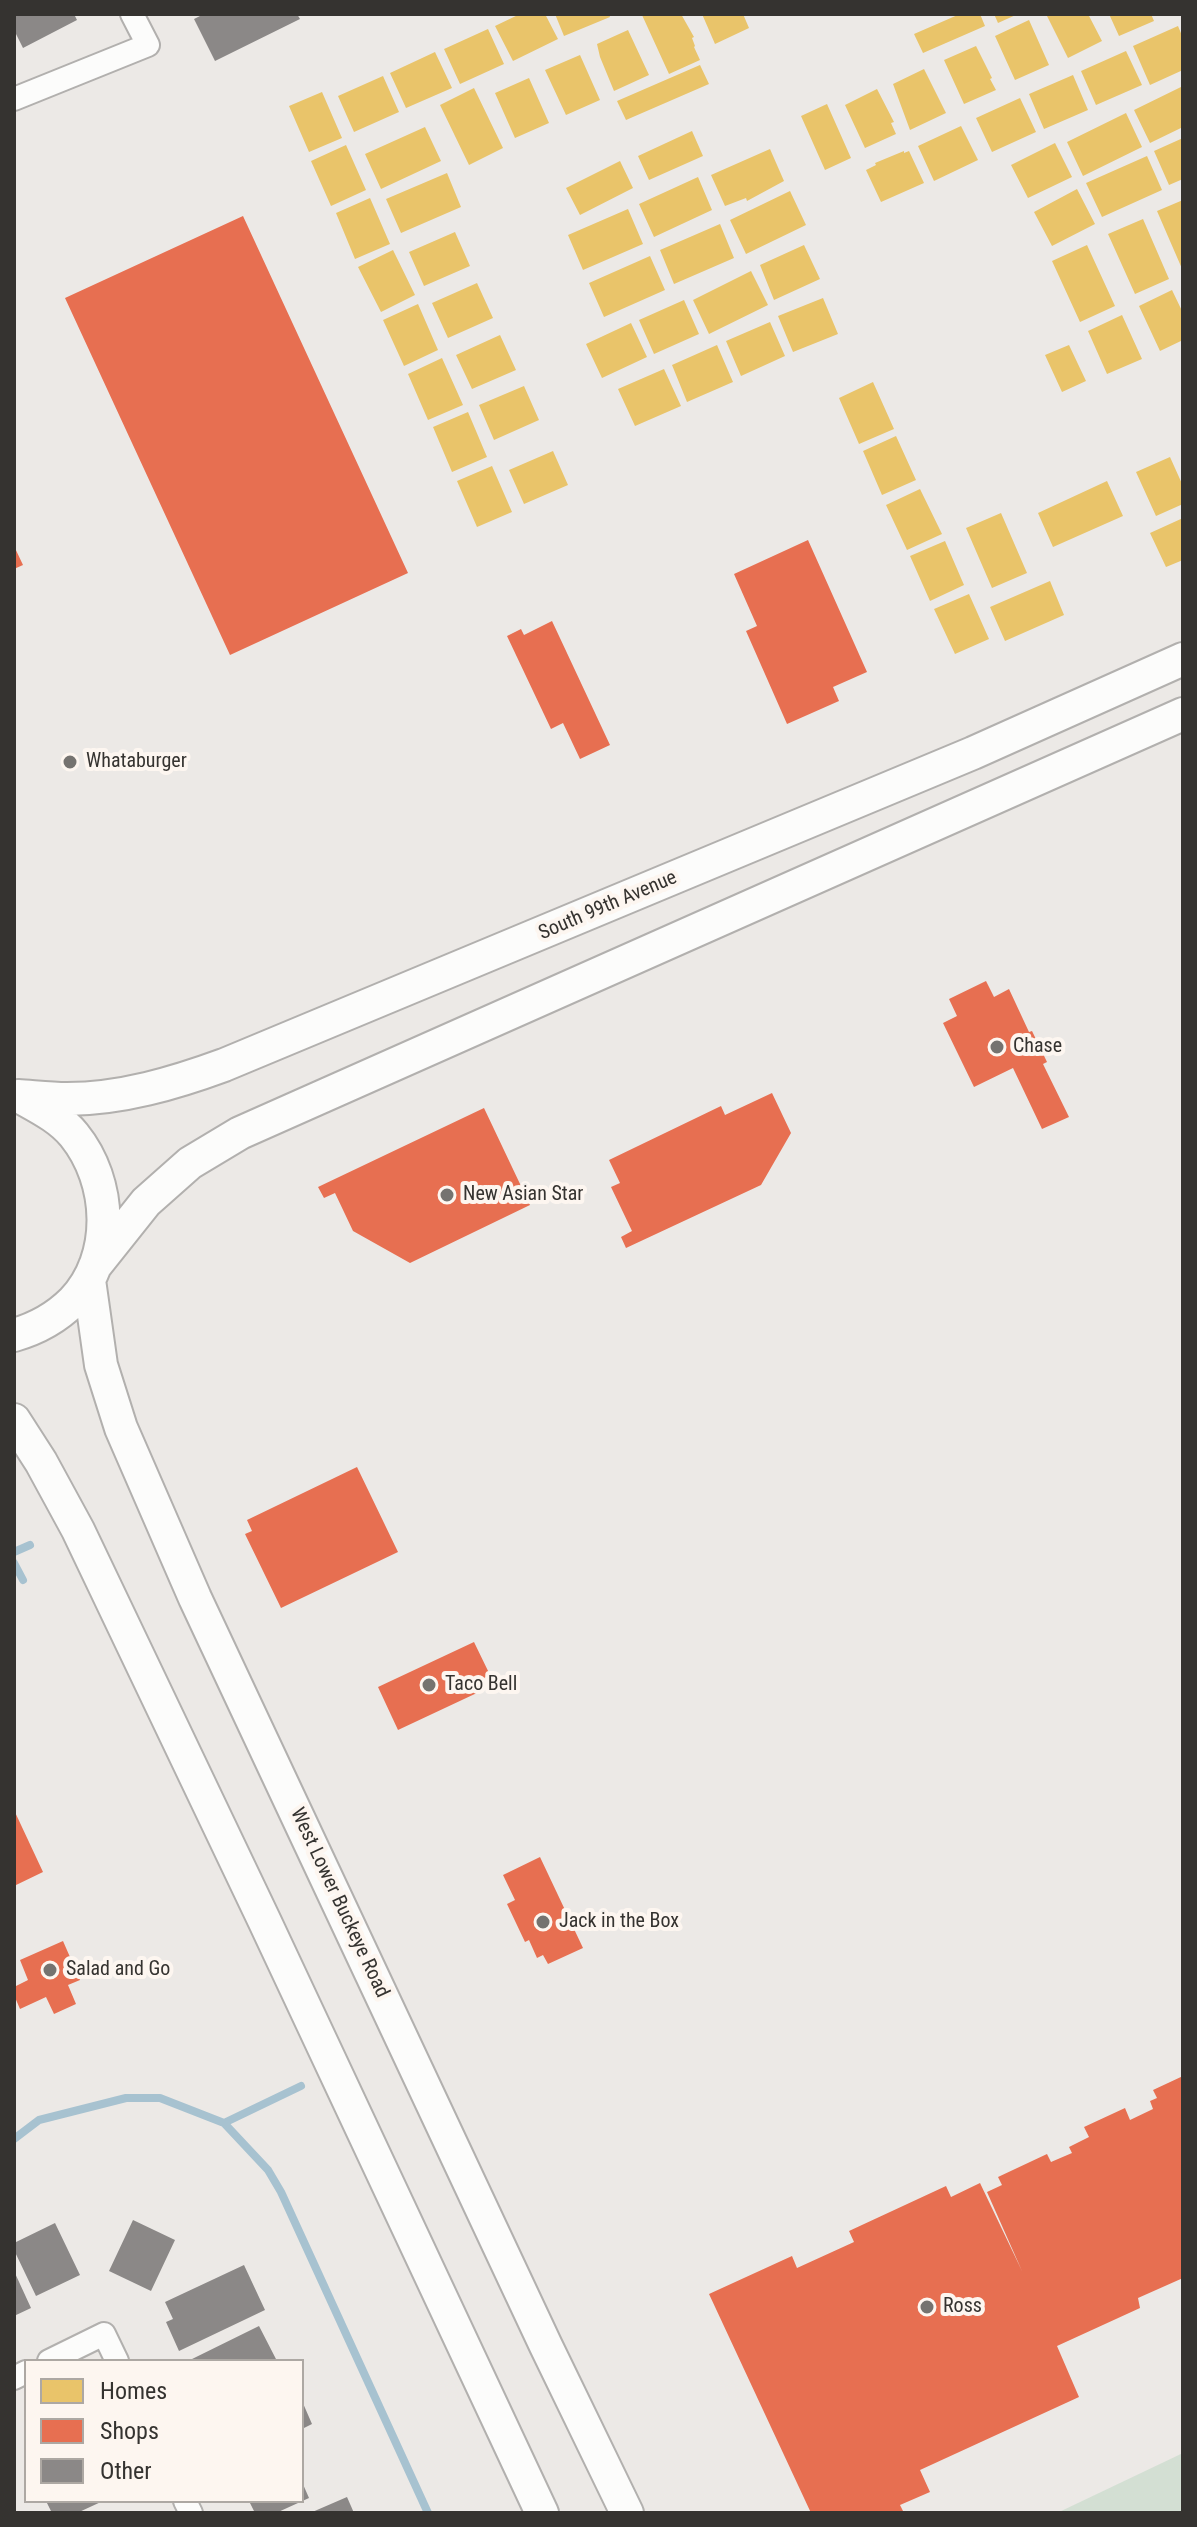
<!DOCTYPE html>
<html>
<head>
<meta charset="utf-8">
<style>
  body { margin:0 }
  #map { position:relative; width:1197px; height:2527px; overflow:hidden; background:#ece9e6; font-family:"Roboto Condensed",sans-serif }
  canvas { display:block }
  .frame { position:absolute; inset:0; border:16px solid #353330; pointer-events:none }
  .legend { position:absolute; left:24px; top:2359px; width:280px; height:144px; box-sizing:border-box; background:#fdf6f0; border:2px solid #ada8a3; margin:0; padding:10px 14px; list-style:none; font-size:24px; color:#353330 }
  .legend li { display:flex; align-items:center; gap:16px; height:40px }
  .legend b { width:40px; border:2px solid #ada8a3 }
</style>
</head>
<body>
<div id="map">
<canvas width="1197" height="2527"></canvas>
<div class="frame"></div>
<ul class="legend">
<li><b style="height:22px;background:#e9c46a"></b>Homes</li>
<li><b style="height:22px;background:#e76f51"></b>Shops</li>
<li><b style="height:22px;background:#8b8887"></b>Other</li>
</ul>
</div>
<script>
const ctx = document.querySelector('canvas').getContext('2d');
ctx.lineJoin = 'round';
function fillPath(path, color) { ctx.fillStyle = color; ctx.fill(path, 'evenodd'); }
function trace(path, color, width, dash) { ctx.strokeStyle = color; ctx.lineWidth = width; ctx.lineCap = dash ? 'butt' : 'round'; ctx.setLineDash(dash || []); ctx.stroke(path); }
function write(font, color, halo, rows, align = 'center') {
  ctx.font = font + ' "Roboto Condensed",sans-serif'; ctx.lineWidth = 8; ctx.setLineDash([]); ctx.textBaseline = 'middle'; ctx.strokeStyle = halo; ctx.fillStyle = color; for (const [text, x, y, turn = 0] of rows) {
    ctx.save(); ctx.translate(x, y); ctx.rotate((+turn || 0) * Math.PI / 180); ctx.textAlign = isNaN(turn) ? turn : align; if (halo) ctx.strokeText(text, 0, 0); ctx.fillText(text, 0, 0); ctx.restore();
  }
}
fillPath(new Path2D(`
  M1183 2453V2513H1057Z`), '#d3dfd3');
fillPath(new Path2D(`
  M520 14H545L558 39 513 61 495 26Z
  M555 14H609L610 17 564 36Z
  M644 14H681L694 37 692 38 695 46 694 47 700 60 669 74 642 15Z
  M702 14H743L749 28 715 44Z
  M960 14H980L985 26 923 53 914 34Z
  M994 14H1018L998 23Z
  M1046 14H1088L1102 41 1068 58Z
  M1109 14H1151L1154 21 1119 36Z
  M1029 20 1049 65 1015 80 995 36Z
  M1178 26 1183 38V70L1150 85 1133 46Z
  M488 29 504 64 460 84 444 49Z
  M628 30 649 75 614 91 600 57 597 44Z
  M976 46 992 78 990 79 996 90 964 104 944 60Z
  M1126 51 1142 85 1096 105 1081 71Z
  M435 52 452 88 406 108 390 73Z
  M580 55 600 100 566 115 545 70Z
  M700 65 709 84 626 120 617 101Z
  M924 69 946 113 910 130 893 84Z
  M1073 75 1088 110 1044 129 1029 94Z
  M383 76 399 112 354 132 338 96Z
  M529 78 549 123 515 138 495 93Z
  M1183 86V127L1150 143 1134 110Z
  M474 88 503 148 469 165 440 105Z
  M877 89 894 122 891 123 896 134 865 148 845 105Z
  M322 92 342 138 309 152 289 106Z
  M1020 98 1036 132 992 152 976 118Z
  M827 104 851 158 825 170 801 116Z
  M1126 113 1142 147 1083 176 1067 142Z
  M961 126 978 160 934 181 918 146Z
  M425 127 441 161 381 189 365 154Z
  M692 131 703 156 649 180 638 156Z
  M1183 138V179L1169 185 1154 151Z
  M1055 143 1072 177 1028 198 1011 165Z
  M346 145 366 190 331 206 311 161Z
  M770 149 784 181 747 201 746 198 725 206 711 175Z
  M904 151V153L909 151 924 183 881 202 866 170 876 165 875 163Z
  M1147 156 1162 190 1102 217 1086 183Z
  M620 161 633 188 580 215 566 188Z
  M447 173 461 207 401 233 386 199Z
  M698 177 712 210 654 237 639 204Z
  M1077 189 1095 224 1052 246 1034 212Z
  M790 191 806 225 746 254 730 220Z
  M370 198 390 244 355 259 336 213Z
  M1183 200V271L1157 211Z
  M628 209 643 244 583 270 568 235Z
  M1143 219 1169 279 1135 294 1108 234Z
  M720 224 734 258 674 284 660 250Z
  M455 232 470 266 424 286 409 252Z
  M804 245 820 279 774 300 760 265Z
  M1087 245 1115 306 1080 322 1052 261Z
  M393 250 415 295 381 312 358 267Z
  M650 256 665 290 604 317 589 283Z
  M751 271 768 305 709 334 693 300Z
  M477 283 493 318 448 338 432 303Z
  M1172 290 1183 313V340L1160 351 1139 306Z
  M823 298 838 334 793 352 778 316Z
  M684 300 699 334 654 354 639 320Z
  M418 304 438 350 404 366 383 320Z
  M1122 315 1142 359 1107 374 1088 331Z
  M770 322 785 356 741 376 726 341Z
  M631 323 647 357 602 378 586 344Z
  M500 335 516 370 472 389 456 355Z
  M717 345 733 382 687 402 672 365Z
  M1069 345 1086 381 1062 392 1045 355Z
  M442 358 463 405 428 420 408 374Z
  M664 369 681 406 635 426 618 389Z
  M873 382 894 429 859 444 839 398Z
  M524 386 539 420 494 440 479 405Z
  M468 412 487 457 452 472 433 427Z
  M896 436 916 480 882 495 863 451Z
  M553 451 568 485 524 504 509 470Z
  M1170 457 1183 486V504L1156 516 1136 472Z
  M492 466 512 512 477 527 457 481Z
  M1107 481 1123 516 1053 547 1038 513Z
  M920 489 942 534 907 550 886 505Z
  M1001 513 1027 573 992 588 966 528Z
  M1183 518V560L1166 567 1150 533Z
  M945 541 964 585 930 601 910 556Z
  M1050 581 1064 615 1005 641 990 607Z
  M969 594 989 639 955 654 934 609Z`), '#e9c46a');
fillPath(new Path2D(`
  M243 216 408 573 230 655 65 298Z
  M808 540 867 672 833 687 839 701 787 724 746 631 757 626 734 574Z
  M14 546 23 565 14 569Z
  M552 621 610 745 580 759 563 723 551 729 507 636 521 629 524 635Z
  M986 981 994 997 1009 989 1029 1032 1032 1031 1047 1062 1043 1064 1069 1117 1042 1129 1013 1068 974 1087 943 1023 957 1016 949 999Z
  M772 1093 791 1133 761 1185 626 1248 621 1237 632 1231 611 1187 620 1183 609 1160 721 1106 725 1115Z
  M484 1108 530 1205 410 1263 353 1231 335 1193 324 1198 318 1187Z
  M357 1467 398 1552 281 1608 245 1534 252 1531 247 1520Z
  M474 1642 490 1675 474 1683 479 1692 398 1730 378 1687Z
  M14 1810 43 1872 14 1886Z
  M540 1857 583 1948 548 1964 543 1955 537 1958 529 1940 525 1942 507 1904 515 1900 503 1875Z
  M63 1941 80 1980 68 1985 76 2004 54 2014 46 1997 20 2009 14 1995V1987L28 1980 20 1960Z
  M1183 2076V2278L1138 2298 1140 2308 1057 2346 1079 2397 920 2470 930 2492 900 2505 904 2513H811L709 2294 792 2256 797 2268 854 2242 849 2231 946 2186 951 2197 980 2183 1022 2271 987 2192 1002 2185 998 2177 1047 2154 1051 2162 1072 2153 1069 2147 1089 2137 1084 2127 1125 2108 1130 2120 1153 2109 1150 2101 1157 2098 1153 2090Z`), '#e76f51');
trace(new Path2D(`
  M14 1552 30 1545
  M14 1563 23 1580
  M224 2123 301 2086
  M14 2139 39 2120 126 2098H160L224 2123 268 2170 281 2192 428 2513`), '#a7c2d0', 8);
fillPath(new Path2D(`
  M14 14H74L77 20 23 48 14 30Z
  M204 14H297L300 19 215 61 194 19Z
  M133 2220 175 2240 151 2291 109 2271Z
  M55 2223 80 2275 36 2296 14 2250V2243Z
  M244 2265 265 2310 179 2351 166 2322 173 2319 165 2302Z
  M14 2271 31 2308 14 2316Z
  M259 2326 277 2361H188Z
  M302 2401 312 2424 302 2429Z
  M302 2482 309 2498 276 2513H255L249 2501H302Z
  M347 2497 354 2513H310Z
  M46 2501H103L77 2513H52Z`), '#8b8887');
const street = new Path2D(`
  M14 99 148 45 132 14
  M49 2361 104 2334 117 2361
  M14 2378 26 2372
  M185 2501 191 2513`);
const secondary = new Path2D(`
  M18 1096C34 1097 51 1099 67 1099 121 1099 175 1083 224 1065L973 753 1183 659
  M95 1266 146 1202 190 1163 240 1133 1183 714
  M89 1280 101 1365 121 1428 195 1598 546 2346 627 2513
  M14 1335C35 1329 57 1317 73 1301 115 1257 112 1182 74 1135 61 1119 42 1109 24 1099
  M14 1420 41 1462 78 1530 265 1922 542 2513`);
trace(street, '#b2b0ae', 26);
trace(secondary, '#b2b0ae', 36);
trace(street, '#fcfcfb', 22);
trace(secondary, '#fcfcfb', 32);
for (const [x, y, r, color] of [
  [70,762,8,"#757370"],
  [997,1047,8,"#757370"],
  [447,1195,8,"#757370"],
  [429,1685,8,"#757370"],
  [543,1922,8,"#757370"],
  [50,1970,8,"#757370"],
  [927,2307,8,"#757370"]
]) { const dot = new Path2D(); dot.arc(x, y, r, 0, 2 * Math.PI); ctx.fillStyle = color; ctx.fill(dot); trace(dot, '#fdf6f0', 3); }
write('20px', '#353330', '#fdf6f0', [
  ["Whataburger",86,762],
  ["Chase",1013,1047],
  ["New Asian Star",463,1195],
  ["Taco Bell",445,1685],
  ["Jack in the Box",559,1922],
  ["Salad and Go",66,1970],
  ["Ross",943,2307]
], 'left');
write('20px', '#353330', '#fdf6f0', [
  ["South 99th Avenue",608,906,-23],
  ["West Lower Buckeye Road",339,1903,65]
]);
</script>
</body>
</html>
